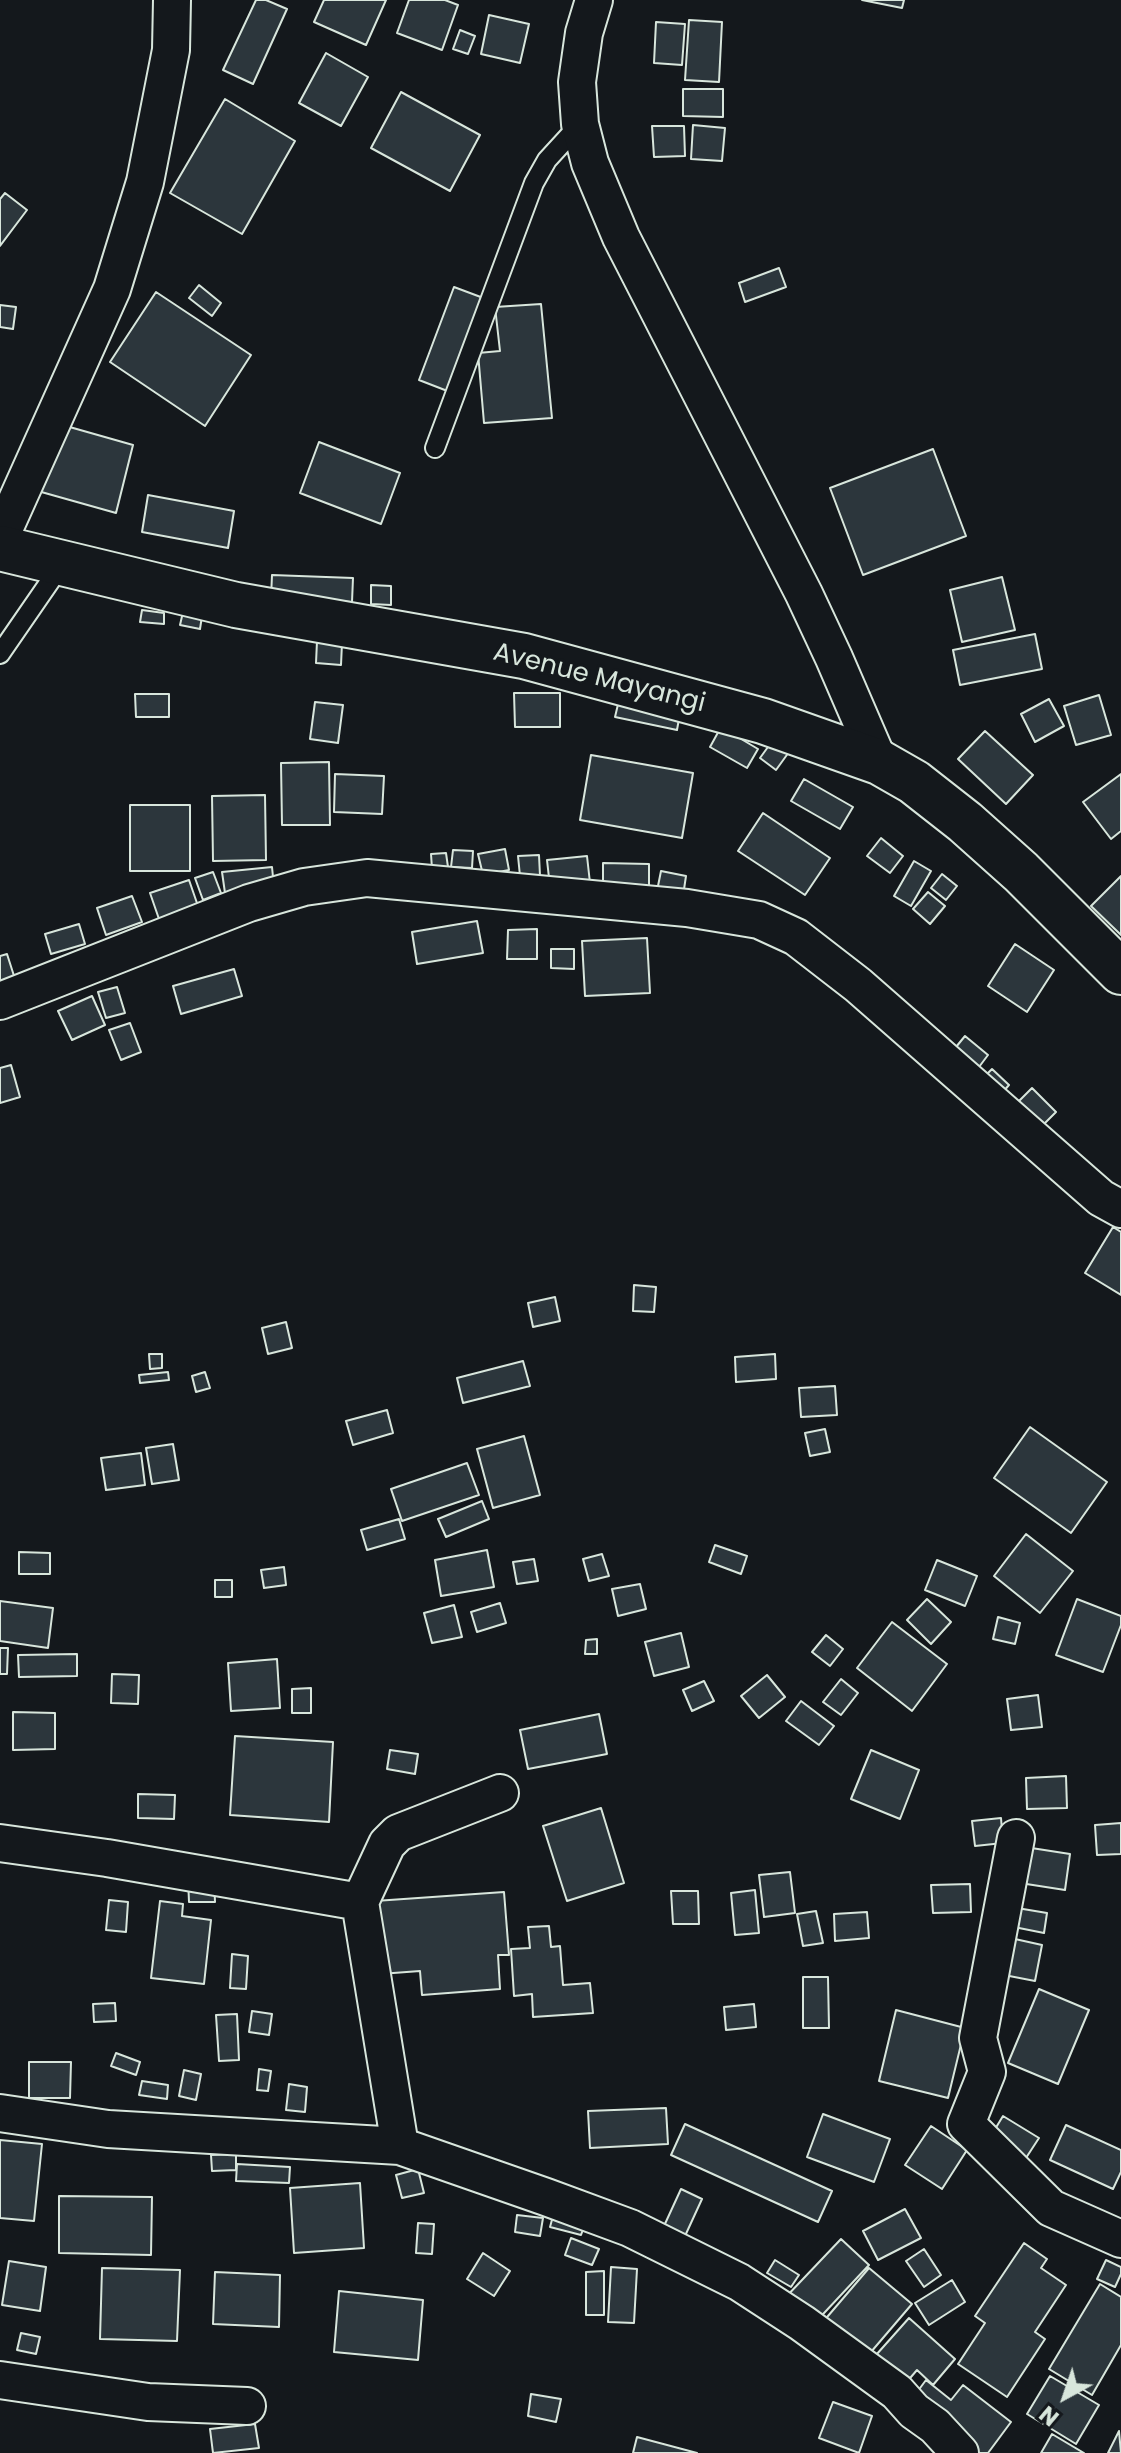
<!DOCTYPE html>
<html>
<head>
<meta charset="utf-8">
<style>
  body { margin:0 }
  #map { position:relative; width:1121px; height:2453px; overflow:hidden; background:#14181c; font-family:Poppins,sans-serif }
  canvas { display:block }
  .north { position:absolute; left:1025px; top:2357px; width:80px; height:80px; -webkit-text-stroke:6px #14181c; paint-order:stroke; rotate:220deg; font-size:22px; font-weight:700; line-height:32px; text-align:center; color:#d8e6dc }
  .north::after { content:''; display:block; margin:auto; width:28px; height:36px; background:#d8e6dc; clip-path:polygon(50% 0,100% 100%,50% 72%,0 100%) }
</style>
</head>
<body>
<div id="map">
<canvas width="1121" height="2453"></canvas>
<div class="north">N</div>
</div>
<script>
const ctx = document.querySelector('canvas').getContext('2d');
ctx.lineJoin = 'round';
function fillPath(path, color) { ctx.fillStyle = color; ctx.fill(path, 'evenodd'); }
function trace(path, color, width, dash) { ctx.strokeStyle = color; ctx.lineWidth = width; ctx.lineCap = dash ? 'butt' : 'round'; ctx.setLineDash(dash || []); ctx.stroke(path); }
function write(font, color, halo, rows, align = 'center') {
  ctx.font = font + ' Poppins,sans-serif'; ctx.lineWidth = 6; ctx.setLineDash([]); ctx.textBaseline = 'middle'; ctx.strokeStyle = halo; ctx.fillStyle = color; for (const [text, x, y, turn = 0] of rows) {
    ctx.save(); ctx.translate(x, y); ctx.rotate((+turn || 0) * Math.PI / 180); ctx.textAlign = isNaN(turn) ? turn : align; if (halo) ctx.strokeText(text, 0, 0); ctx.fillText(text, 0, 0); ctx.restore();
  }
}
const building = new Path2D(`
  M256 0H266L287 9 253 84 223 70Z
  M324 0H386L366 45 314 22Z
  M409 0H445L458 5 442 50 397 33Z
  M862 0H904L902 8Z
  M489 15 529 24 520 63 481 54Z
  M689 20 722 22 719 82 685 80Z
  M656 22 685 24 682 65 654 63Z
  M460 30 475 36 468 54 453 49Z
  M326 53 368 77 341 126 299 103Z
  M683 89H723V117L683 116Z
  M401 92 480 135 450 191 371 148Z
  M225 99 295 141 242 234 170 193Z
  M693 125 725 128 722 161 691 159Z
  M652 126H684L685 156 654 157Z
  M5 193 27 210 0 246V199Z
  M779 268 786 287 745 302 739 283Z
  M199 285 221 303 212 316 189 298Z
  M454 287 486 299 450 392 419 380Z
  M156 292 251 355 205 426 110 362Z
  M541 304 552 418 484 423 478 353 500 351 495 307Z
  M0 305 16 307 13 329 0 327Z
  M38 418 133 445 116 513 20 486Z
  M319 442 400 473 381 524 300 493Z
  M933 449 966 536 863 575 830 488Z
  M148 495 234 511 228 548 142 532Z
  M272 575 353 578 352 602 271 598Z
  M1002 577 1015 630 962 642 950 590Z
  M371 585 391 586V605L371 604Z
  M142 610 164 613V624L140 622Z
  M183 612 202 616 200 629 180 625Z
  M1035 634 1042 669 960 685 953 650Z
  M317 641 342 643 341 665 316 663Z
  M514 693H560V727H515Z
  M135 694H169V717H136Z
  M1099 695 1111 735 1076 745 1064 706Z
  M1049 699 1064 726 1035 742 1021 714Z
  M619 700 680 713 677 730 615 717Z
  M315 702 343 705 338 743 310 739Z
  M721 727 758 749 747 768 710 747Z
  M985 731 1033 775 1006 804 958 759Z
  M773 740 789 752 776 770 760 758Z
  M591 755 693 773 682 838 580 820Z
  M329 762 330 825H282L281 763Z
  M335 774 384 776 382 814 334 812Z
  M1121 774V831L1111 839 1083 802Z
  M804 779 853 807 840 829 791 801Z
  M265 795 266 860 213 861 212 796Z
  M130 805H190V871H130Z
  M763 813 830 858 805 895 738 851Z
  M881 838 903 856 890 873 867 856Z
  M505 849 509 870 483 875 478 854Z
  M453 850 473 851 472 868 451 867Z
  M446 853 448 867 432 869 431 854Z
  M539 855 540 876H520L518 856Z
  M587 856 590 883 550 887 547 860Z
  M914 861 931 871 911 906 894 896Z
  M603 863 649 864V890H603Z
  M272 867 274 887 225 893 222 872Z
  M661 871 686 876 683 896 657 891Z
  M213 872 221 893 203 900 195 878Z
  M942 874 957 886 946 900 931 888Z
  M1121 876V935L1091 906Z
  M189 880 198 906 159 919 150 893Z
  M928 892 945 906 930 924 913 909Z
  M132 896 142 922 106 935 97 908Z
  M477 921 483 953 417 964 412 932Z
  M79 924 85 944 51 954 45 934Z
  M537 929V959H507L508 930Z
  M647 938 650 993 585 996 582 941Z
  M1015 944 1054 970 1027 1012 988 986Z
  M551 949H574V969L551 968Z
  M7 954 15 979 0 984V956Z
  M234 969 242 996 181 1014 173 986Z
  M117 987 125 1013 106 1018 98 992Z
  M92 996 105 1025 72 1040 58 1011Z
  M130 1023 141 1052 121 1060 109 1030Z
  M965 1036 988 1055 979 1067 956 1047Z
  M11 1065 20 1097 0 1103V1068Z
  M992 1069 1009 1085 1002 1093 984 1077Z
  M1032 1088 1056 1112 1043 1125 1019 1101Z
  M1113 1227 1121 1232V1295L1085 1273Z
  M634 1285 656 1287 654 1312 633 1311Z
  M555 1297 560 1321 533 1327 528 1303Z
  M286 1322 292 1348 268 1354 262 1328Z
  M149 1354H162V1368L150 1369Z
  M775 1354 776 1379 736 1382 735 1357Z
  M523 1361 530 1386 463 1403 457 1378Z
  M168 1372 169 1380 140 1383 139 1375Z
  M205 1372 210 1388 196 1392 192 1376Z
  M835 1386 837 1415 801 1417 799 1388Z
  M387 1410 393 1433 353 1445 346 1421Z
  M1030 1427 1107 1482 1071 1533 994 1478Z
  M825 1429 830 1452 810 1456 805 1433Z
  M524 1436 540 1495 493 1508 477 1449Z
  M173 1444 179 1480 152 1484 146 1448Z
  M141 1453 145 1485 106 1490 101 1458Z
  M467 1463 479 1495 402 1521 391 1489Z
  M482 1501 489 1519 446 1537 438 1519Z
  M399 1519 405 1539 367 1550 361 1530Z
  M1026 1534 1073 1571 1040 1613 994 1576Z
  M715 1545 747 1556 741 1574 709 1562Z
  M487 1550 494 1587 441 1596 435 1560Z
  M19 1552 50 1553V1574H19Z
  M602 1554 609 1576 589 1581 583 1559Z
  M534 1559 538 1581 517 1584 513 1562Z
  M937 1560 977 1576 965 1606 925 1590Z
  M284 1567 286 1585 264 1588 261 1570Z
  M215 1580H232V1597H215Z
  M640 1584 646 1609 618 1616 612 1589Z
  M927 1599 951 1622 931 1644 907 1620Z
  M1077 1599 1121 1616V1625L1103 1672 1056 1655Z
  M0 1601 53 1608 48 1648 0 1641Z
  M500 1603 506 1623 477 1632 471 1612Z
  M454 1605 462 1637 432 1643 424 1613Z
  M998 1617 1020 1623 1015 1644 993 1639Z
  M892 1622 947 1664 912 1711 857 1668Z
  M681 1633 689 1667 654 1676 645 1642Z
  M826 1635 843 1649 830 1666 812 1652Z
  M597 1639V1654H585L586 1640Z
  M0 1648H8L7 1674H0Z
  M77 1654V1676L19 1677 18 1655Z
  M277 1659 280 1708 231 1711 228 1663Z
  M112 1674 139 1675 138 1704 111 1703Z
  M767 1675 785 1697 759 1718 741 1696Z
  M841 1679 858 1693 841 1715 823 1702Z
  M704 1681 714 1701 692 1711 683 1690Z
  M311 1688V1713H292V1689Z
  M1038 1695 1042 1727 1011 1730 1007 1699Z
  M801 1701 834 1726 819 1745 786 1721Z
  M13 1712 55 1713V1749L13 1750Z
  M599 1714 607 1754 528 1769 520 1730Z
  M235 1736 333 1742 329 1822 230 1815Z
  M390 1750 418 1754 415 1774 387 1769Z
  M871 1750 919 1770 900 1819 851 1799Z
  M1066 1776 1067 1808 1027 1809 1026 1778Z
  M138 1794 175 1795 174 1819 138 1818Z
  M601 1808 624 1883 567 1901 543 1826Z
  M1001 1818 1003 1843 975 1846 972 1821Z
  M1121 1823V1854L1097 1855 1095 1825Z
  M1025 1847 1070 1854 1065 1890 1020 1883Z
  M790 1872 795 1913 764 1917 759 1875Z
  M188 1878H214L215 1902H189Z
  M970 1884 971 1912 933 1913 931 1885Z
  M755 1890 759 1933 735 1935 731 1893Z
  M671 1891H698L699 1924H673Z
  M504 1892 509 1955H498L500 1989 422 1995 420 1971 380 1974 375 1901Z
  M109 1900 128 1902 126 1932 106 1930Z
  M160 1901 183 1904 182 1916 211 1920 204 1984 151 1978Z
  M1017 1908 1047 1913 1044 1933 1014 1927Z
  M816 1911 823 1943 803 1946 797 1914Z
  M867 1912 869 1938 835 1941 834 1914Z
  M549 1926 551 1947 560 1946 563 1985 590 1983 593 2013 533 2017 532 1994 514 1996 511 1949 530 1948 528 1927Z
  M1006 1937 1042 1945 1035 1981 999 1974Z
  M232 1954 248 1956 246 1989 230 1988Z
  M803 1977H828L829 2028H803Z
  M1039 1989 1089 2010 1058 2084 1008 2063Z
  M115 2003 116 2021 94 2022 93 2004Z
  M754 2004 756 2027 726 2030 724 2007Z
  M896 2010 965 2028 948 2098 879 2081Z
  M252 2011 272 2014 269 2035 249 2032Z
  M237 2014 239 2060 219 2061 216 2015Z
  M116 2053 140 2062 136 2075 111 2066Z
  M29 2062H71L70 2098H29Z
  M259 2069 271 2071 268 2091 257 2090Z
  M184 2070 201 2074 196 2100 179 2096Z
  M142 2081 168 2085 167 2099 139 2095Z
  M289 2084 307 2087 305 2112 286 2110Z
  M666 2108 668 2144 590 2148 588 2111Z
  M823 2114 890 2139 874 2182 807 2157Z
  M1003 2116 1039 2138 1024 2161 989 2139Z
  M685 2124 832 2191 818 2222 671 2155Z
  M1066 2125 1121 2150V2172L1113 2189 1050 2160Z
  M931 2126 967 2150 942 2189 905 2165Z
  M0 2140 42 2144 34 2221 0 2218Z
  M236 2154V2170L212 2171 211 2155Z
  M237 2164 290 2167 289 2183 236 2181Z
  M418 2169 424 2193 402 2198 396 2175Z
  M360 2183 364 2248 294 2253 290 2188Z
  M681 2189 702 2199 685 2236 664 2226Z
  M59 2196 152 2197 151 2255 59 2253Z
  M905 2209 921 2238 878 2260 863 2231Z
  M517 2215 543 2218 540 2236 515 2232Z
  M553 2216 585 2224 581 2235 550 2227Z
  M418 2223 434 2224 432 2254 416 2253Z
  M571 2238 599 2249 592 2265 565 2255Z
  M841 2239 869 2265 811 2327 783 2300Z
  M1024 2243 1047 2259 1041 2268 1066 2285 1035 2332 1045 2339 1007 2397 958 2364 985 2323 975 2316Z
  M924 2249 941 2275 924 2287 906 2261Z
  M483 2253 510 2271 494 2296 467 2279Z
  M775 2260 799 2275 791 2287 767 2273Z
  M1106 2260 1121 2267V2274L1115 2287 1097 2279Z
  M9 2261 46 2267 40 2311 2 2305Z
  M611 2267 637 2269 634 2323 608 2322Z
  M102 2268 180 2270 177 2341 100 2339Z
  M869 2268 912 2304 865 2359 822 2323Z
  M604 2271V2315H586V2272Z
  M215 2272 280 2275 279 2327 213 2324Z
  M952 2280 965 2302 929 2325 915 2303Z
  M1100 2284 1121 2297V2345L1092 2395 1049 2369Z
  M339 2291 423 2300 418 2360 334 2352Z
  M909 2318 955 2359 933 2385 917 2370 899 2391 868 2364Z
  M21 2333 40 2337 36 2354 17 2350Z
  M1050 2376 1099 2405 1076 2444 1027 2414Z
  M926 2380 951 2400 963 2385 1011 2422 988 2453H972L909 2403Z
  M531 2394 561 2399 556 2422 528 2416Z
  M833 2402 872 2416 859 2453 819 2438Z
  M255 2424 259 2448 213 2453 210 2429Z
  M1119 2431 1121 2453H1108Z
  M1052 2434 1084 2453H1041Z
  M637 2437 697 2453H633Z`);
fillPath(building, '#2c363c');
trace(building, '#d8e6dc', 2);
const lane = new Path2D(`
  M435 448 534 183 547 160 580 124
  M0 654 62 564`);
const street = new Path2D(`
  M594 0 584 33 577 82 580 124 590 163 621 237 804 594 834 658 879 762
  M0 538 112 289 145 182 171 50 172 0
  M0 1001 249 903 304 887 367 878 687 908 759 920 796 937 858 985 1101 1198 1121 1209
  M1016 1838 978 2038 987 2072 966 2124 1051 2208 1121 2239
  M0 1843 107 1858 360 1902
  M0 2113 108 2129 400 2146 546 2197 630 2228 739 2282 802 2323 897 2392 914 2411 935 2426 960 2453
  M400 2146 360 1902 387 1844 398 1833 500 1793
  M0 2380 148 2402 247 2406`);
const secondary = new Path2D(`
  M0 548 236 605 524 656 763 721 879 762 914 782 965 822 1021 872 1121 972`);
trace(lane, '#d8e6dc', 22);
trace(street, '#d8e6dc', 40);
trace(secondary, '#d8e6dc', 48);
trace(lane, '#14181c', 18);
trace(street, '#14181c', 36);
trace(secondary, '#14181c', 44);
write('26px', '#d8e6dc', '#14181c', [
  ["Avenue Mayangi",599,679,14]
]);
</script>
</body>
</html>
